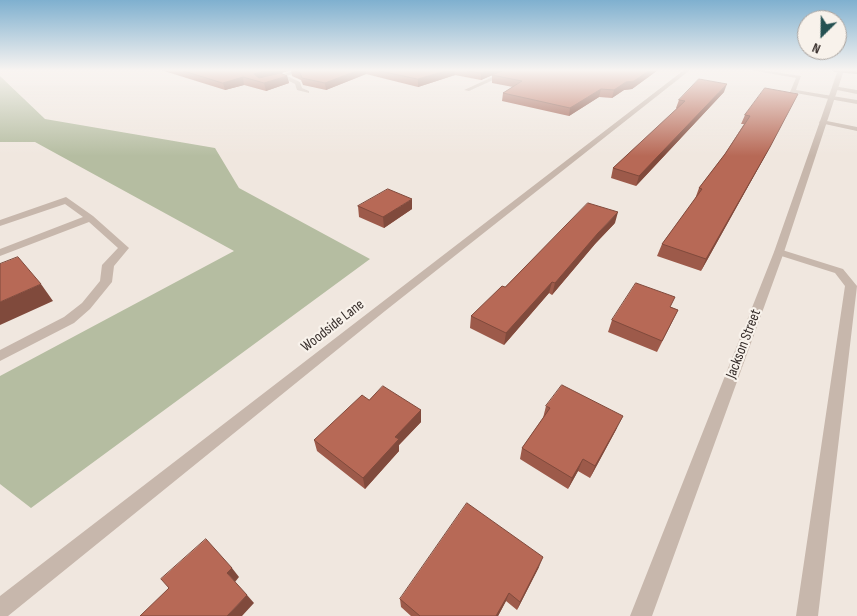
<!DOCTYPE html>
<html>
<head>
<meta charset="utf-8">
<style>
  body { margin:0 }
  #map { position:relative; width:857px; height:616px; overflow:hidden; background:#f0e7df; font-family:"Sofia Sans Condensed",sans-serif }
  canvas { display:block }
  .north { position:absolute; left:797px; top:10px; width:50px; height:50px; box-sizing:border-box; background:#f8f2eb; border:1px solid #aaa39e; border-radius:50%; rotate:203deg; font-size:14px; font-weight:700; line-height:20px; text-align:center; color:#362d2a }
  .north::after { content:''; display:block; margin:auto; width:18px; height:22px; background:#255152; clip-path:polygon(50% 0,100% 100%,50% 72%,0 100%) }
</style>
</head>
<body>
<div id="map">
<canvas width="857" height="616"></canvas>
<div class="north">N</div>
</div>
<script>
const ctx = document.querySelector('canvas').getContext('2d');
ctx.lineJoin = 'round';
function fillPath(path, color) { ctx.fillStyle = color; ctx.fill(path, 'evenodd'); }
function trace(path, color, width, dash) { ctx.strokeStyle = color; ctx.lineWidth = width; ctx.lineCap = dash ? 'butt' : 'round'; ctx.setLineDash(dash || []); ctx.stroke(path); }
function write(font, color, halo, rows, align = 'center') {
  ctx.font = font + ' "Sofia Sans Condensed",sans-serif'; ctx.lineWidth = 4.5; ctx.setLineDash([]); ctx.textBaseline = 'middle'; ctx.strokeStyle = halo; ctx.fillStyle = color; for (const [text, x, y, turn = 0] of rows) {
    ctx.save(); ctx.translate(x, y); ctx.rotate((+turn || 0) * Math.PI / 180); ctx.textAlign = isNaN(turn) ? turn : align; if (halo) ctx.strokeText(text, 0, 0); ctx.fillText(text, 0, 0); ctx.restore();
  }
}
fillPath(new Path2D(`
  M0 76 45 119 215 148 239 188 370 259 31 508 0 484V376L234 251 35 142H0Z`), '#b5bda1');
fillPath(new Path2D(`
  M296 70H303L287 76 300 82 302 88 309 91V93L297 90 295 84 279 76Z
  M750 70H761L801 76 796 90 857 100V104L790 92 796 78Z
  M834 86 857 90V94L832 89Z
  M822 120 857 127V131L820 123 819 122Z
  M66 197 93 216 129 248 114 266 112 282 90 309 74 323 0 361V350L64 317 82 303 100 281 102 265 118 248 89 222 0 256V249L83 217 65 204 0 226V220Z
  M779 249 843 269 857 286 818 616H796L845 286 835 273 775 254 774 252Z`), '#c7b7ac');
fillPath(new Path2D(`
  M508 70H515L469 91 464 90Z
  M684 70H690L385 311 8 616H0V596Z
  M838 70H844L784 252 652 616H630L774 252Z`), '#c7b7ac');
fillPath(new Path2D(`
  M831 70H857V74L834 72Z`), '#9a877e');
fillPath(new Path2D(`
  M161 70H504L481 80 455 75 418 87 366 74 326 90 303 85 301 80 292 76 291 70 281 73 287 76 289 83 266 91 244 85 225 90Z
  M505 70H658L632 89 624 90 612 98 599 97 569 116 502 101 503 93 513 87 492 83V75Z
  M765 88V156L701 271 657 256 662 244 695 199 699 188 725 154 744 124H741L745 115Z
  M724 92 636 186 611 178 613 168 677 109 676 108 679 100Z
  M358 206 412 209 384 228 359 217Z
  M615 223 595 244 552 295 549 293 504 345 470 328 471 316 505 287Z
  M671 307 678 310 657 352 608 332 612 320Z
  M369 400 421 410V422L399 445V451L365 489 317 451 314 440Z
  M546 406 617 428 590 478 578 471 568 489 520 459 522 448 543 418Z
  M539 567 517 610 506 601 498 616H411L401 607 400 599Z`), '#9d5a4a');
fillPath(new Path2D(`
  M267 70H291L255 81 254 74Z
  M359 70H366V74L326 90 325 83Z
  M449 70H455V75L418 87V79Z
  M489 70H504L481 80V73Z
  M650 70H658L632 89 624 90 612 98 614 90 626 82Z
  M287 76 289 83 266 91 264 83Z
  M243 77 244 85 225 90 223 83Z
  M727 84 724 92 636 186 639 176Z
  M601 89 599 97 569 116 570 108Z
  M798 94 765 156 701 271 706 259Z
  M412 199V209L384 228 383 217Z
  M618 212 615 223 595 244 552 295 555 283 598 233Z
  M552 282 549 293 504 345 506 333Z
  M41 284 53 301 0 325V302Z
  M421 410V422L399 445V451L365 489 363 478 395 437Z
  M623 416 617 428 590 478 595 466Z
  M583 459 578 471 568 489 572 478Z
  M543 557 539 567 517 610 520 602Z
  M232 568 239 577 235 582 227 573Z
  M509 593 506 601 498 616H496Z
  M247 595 254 603 242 616H227Z`), '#804a3c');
const building = new Path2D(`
  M181 70H267L254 74 259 78 280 73 287 76 264 83 243 77 223 83Z
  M292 70H359L325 83 302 78 300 73Z
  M376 70H449L418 79Z
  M465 70H489L481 73Z
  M505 70H650L634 81 626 82 614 90 601 89 570 108 503 93 522 81 492 75Z
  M699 79 727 84 639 176 613 168 685 101 679 100Z
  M765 88 798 94 770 147 706 259 662 244 702 189 699 188 725 154 750 116 745 115Z
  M388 189 412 199 383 217 358 206Z
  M588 203 618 212 598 233 555 283 552 282 506 333 471 316 502 286 505 287Z
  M18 257 41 284 0 302V264Z
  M636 283 675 297 670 307 678 310 662 341 612 320Z
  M562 385 623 416 595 466 583 459 572 478 522 448 550 408 546 406Z
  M383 386 421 410 395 437 399 439 363 478 314 440 362 395 369 400Z
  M467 503 543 557 520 602 509 593 496 616H420L400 599Z
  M206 539 232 568 227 573 247 595 227 616H140L169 588 161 579Z`);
fillPath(building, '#b76956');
trace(building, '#804a3c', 1);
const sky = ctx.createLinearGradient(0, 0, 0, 156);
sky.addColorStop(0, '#7fb0cf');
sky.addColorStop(0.45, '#f8f4f1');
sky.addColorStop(1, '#f8f4f100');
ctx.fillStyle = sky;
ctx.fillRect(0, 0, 857, 156);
write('15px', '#362d2a', '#f8f2eb', [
  ["Woodside Lane",333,326,-38],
  ["Jackson Street",744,344,-69]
]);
</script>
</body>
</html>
